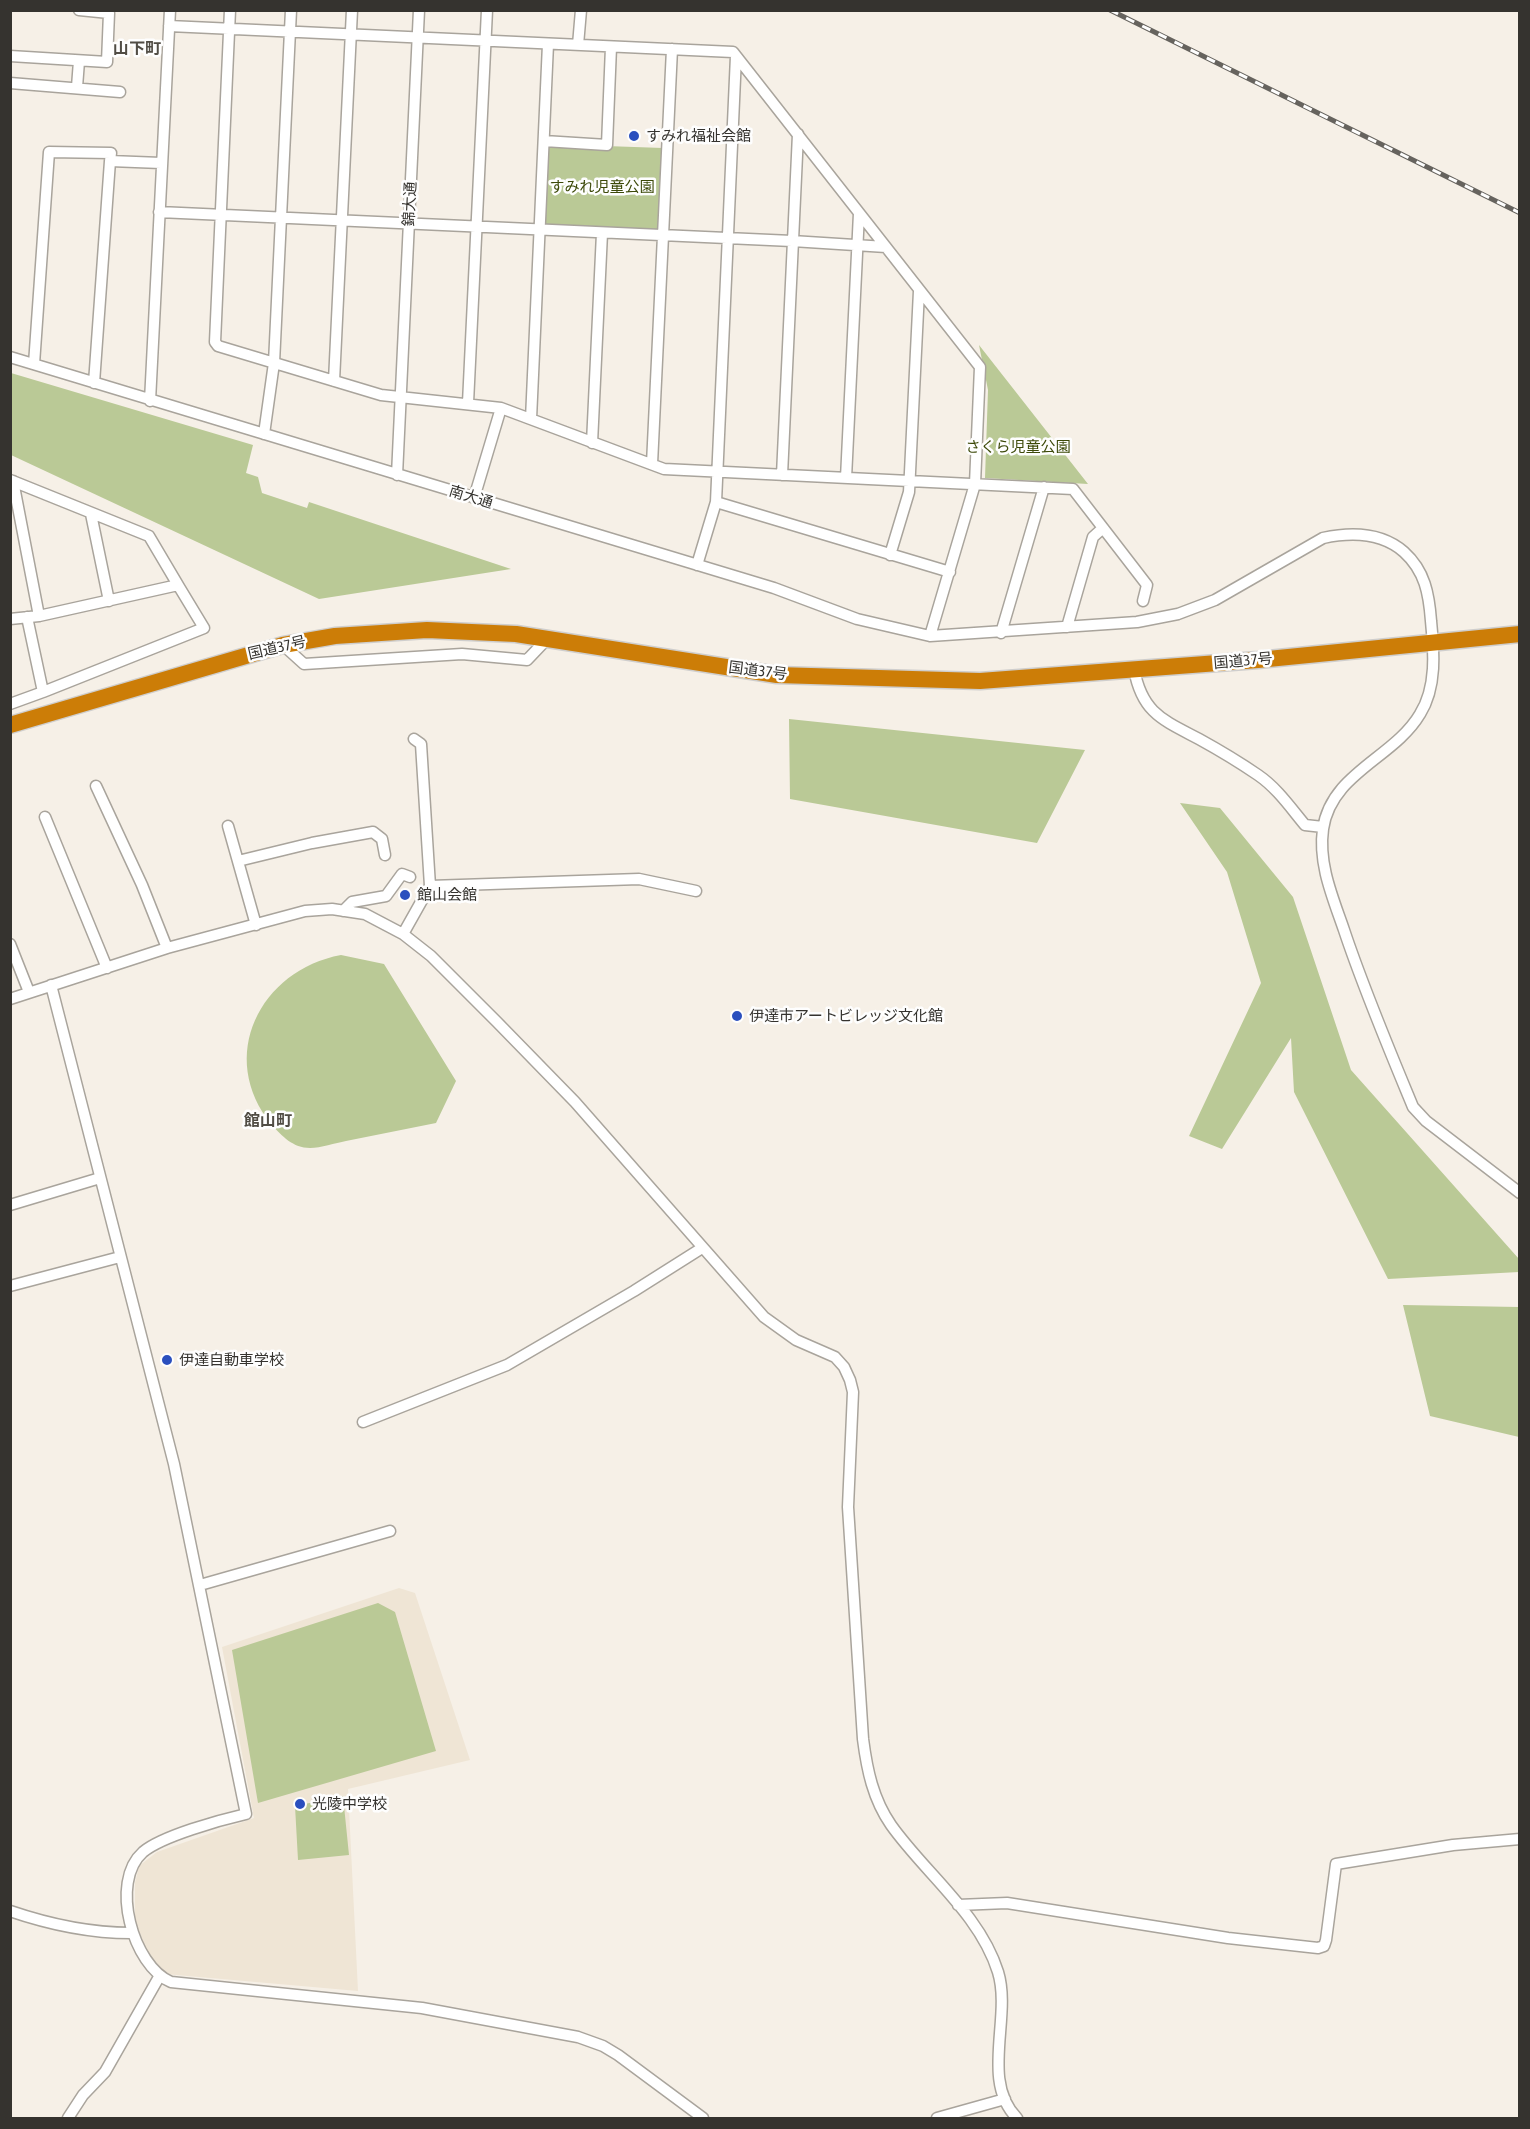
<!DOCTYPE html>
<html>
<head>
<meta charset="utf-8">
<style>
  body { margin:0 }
  #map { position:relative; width:1530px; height:2129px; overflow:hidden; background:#f6f0e7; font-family:"Asap Condensed",sans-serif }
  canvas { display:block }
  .frame { position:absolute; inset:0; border:12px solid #35332f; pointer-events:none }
</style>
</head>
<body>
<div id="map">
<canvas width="1530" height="2129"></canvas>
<div class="frame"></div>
</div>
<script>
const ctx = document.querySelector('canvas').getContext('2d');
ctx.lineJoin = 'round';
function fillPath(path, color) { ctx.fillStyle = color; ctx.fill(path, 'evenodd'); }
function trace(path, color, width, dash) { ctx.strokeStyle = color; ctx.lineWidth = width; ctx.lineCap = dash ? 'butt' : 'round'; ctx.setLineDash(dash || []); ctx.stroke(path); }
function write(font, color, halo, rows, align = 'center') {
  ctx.font = font + ' "Asap Condensed","Noto Sans JP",sans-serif'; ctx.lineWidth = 5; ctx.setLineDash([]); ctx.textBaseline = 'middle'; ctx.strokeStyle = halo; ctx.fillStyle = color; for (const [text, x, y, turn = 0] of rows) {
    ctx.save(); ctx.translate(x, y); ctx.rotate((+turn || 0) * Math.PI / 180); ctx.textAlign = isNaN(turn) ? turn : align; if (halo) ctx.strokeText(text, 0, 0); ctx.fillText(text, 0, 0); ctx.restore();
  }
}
fillPath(new Path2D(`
  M399 1588 415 1593 470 1760 348 1789 358 1991 165 1974 148 1953 135 1921V1883L139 1866 157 1852 254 1818 222 1647Z`), '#efe5d5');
fillPath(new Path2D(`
  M548 144 663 148 661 227 657 231 542 224Z
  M979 345 1088 484 985 478 988 390Z
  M11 373 253 445 246 473 258 477 262 493 307 508 309 502 511 569 319 599 11 455Z
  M789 719 1085 750 1037 843 790 799Z
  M1180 803 1220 808 1293 897 1351 1070 1519 1259V1272L1388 1279 1294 1092 1291 1038 1222 1149 1189 1136 1261 983 1227 872Z
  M341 955 384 964 456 1081 436 1123C406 1129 376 1135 346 1141 335 1143 321 1148 310 1148 293 1148 282 1136 272 1125 216 1057 260 970 341 955Z
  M1403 1305 1519 1307V1437L1430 1416Z
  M378 1603 395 1612 436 1751 258 1803 232 1650Z
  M343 1796 349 1855 298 1860 295 1806Z`), '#bac996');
const minor = new Path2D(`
  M230 10 215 342 218 346 381 395 501 408 664 469 1073 489 1147 585 1143 601
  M169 26 733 52 980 367 975 484 930 636
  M578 45 581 10
  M10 56 107 62 109 13 79 10
  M10 83 120 92
  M77 87 79 61
  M544 141 607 145 611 47
  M159 212 792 241 886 247
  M10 357 774 588 857 619 930 636 1137 622 1178 614 1215 600 1323 538C1351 532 1381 532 1404 552 1425 571 1429 594 1431 621 1434 651 1437 687 1420 714 1394 758 1331 773 1323 829 1318 864 1333 898 1344 930 1364 990 1389 1049 1413 1107L1426 1121 1520 1193
  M34 364 49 152 111 153 110 161 161 163
  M334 381 352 10
  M94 383 110 161
  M150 401 170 10
  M468 403 487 10
  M531 419 548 44
  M264 434 274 363 291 10
  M592 443 602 233
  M652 464 672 49
  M397 475 419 10
  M782 475 798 134
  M846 478 859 213
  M10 480 149 536 178 585 39 616 10 619
  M13 481 39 616
  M474 498 501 408
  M716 502 950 572
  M91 514 109 601
  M890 555 909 492 919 291
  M697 565 716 502 736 56
  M1067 627 1093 537 1103 528
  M1001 633 1044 487
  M283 645 304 664 462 654 527 660 547 639
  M1134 669C1142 713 1163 720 1199 739 1219 750 1239 762 1258 775 1277 788 1290 807 1305 825L1323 827
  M43 692 204 628 178 585
  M10 704 43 692 27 617
  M96 786 142 885 167 948
  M45 817 107 968
  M228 826 256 925
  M238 861 312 843 373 832 382 839 385 855
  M430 886 639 879 696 891
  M343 911 352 902 386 896 402 874 410 877
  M403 934 430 886 421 744 414 739
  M10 944 29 992
  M51 985 174 1464 246 1814C220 1820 162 1836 143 1852 109 1882 133 1966 171 1982L422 2008 578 2037 603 2046 618 2055 703 2118
  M10 999 167 948 305 911 332 909 365 914 403 934 431 956 497 1022 575 1102 764 1317 796 1340 835 1357 844 1367 850 1380 853 1392 848 1507 863 1739C867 1770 873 1799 891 1825 925 1873 980 1914 998 1972 1012 2017 980 2081 1017 2118
  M10 1205 100 1178
  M10 1286 120 1257
  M363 1422 507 1365 634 1291 702 1248
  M200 1585 390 1531
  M958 1905 1007 1903 1228 1938 1318 1948 1324 1946 1326 1940 1336 1864 1453 1845 1520 1839
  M10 1911C51 1925 89 1933 131 1933
  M68 2118 83 2095 105 2072 159 1977
  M937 2118 1005 2099`);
const highway = new Path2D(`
  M10 725 283 645 335 636 427 630 516 634 777 675 980 681 1258 660 1520 634`);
trace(minor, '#a9a49c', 13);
trace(highway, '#cfcecd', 19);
trace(minor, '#fff', 10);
trace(highway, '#cc7d07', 16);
const rail = new Path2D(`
  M1110 10 1520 213`);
trace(rail, '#66635e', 5);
trace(rail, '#fefefe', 3, [9]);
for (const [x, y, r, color] of [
  [634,136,6,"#2a4fbe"],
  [405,895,6,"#2a4fbe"],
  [737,1016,6,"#2a4fbe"],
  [167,1360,6,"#2a4fbe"],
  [300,1804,6,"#2a4fbe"]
]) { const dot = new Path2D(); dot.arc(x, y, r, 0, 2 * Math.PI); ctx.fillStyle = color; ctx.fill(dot); trace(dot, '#fefefe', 2); }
write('15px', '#35332f', '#fefefe', [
  ["すみれ福祉会館",646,136],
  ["館山会館",417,895],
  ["伊達市アートビレッジ文化館",749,1016],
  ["伊達自動車学校",179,1360],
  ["光陵中学校",312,1804]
], 'left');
write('15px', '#3c4908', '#fefefe', [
  ["すみれ児童公園",602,187],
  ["さくら児童公園",1018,447]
]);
write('15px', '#35332f', '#fefefe', [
  ["錦大通",410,204,-87],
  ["南大通",471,497,17],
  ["国道37号",277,648,-13],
  ["国道37号",1243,661,-5],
  ["国道37号",758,671,7]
]);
write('bold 16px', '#514d45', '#fefefe', [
  ["山下町",137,49],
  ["館山町",268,1121]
]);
</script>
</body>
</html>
